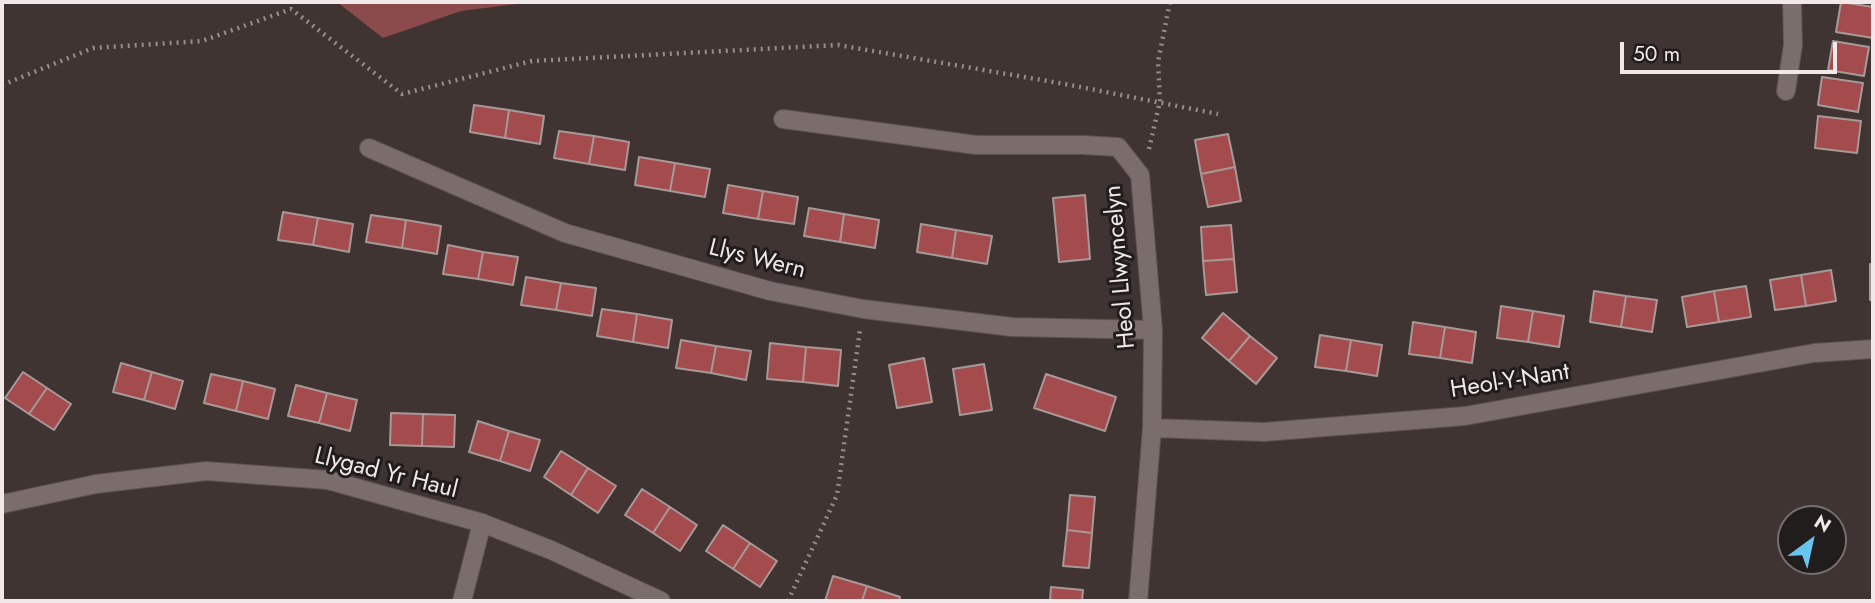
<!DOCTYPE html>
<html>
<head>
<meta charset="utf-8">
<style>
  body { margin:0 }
  #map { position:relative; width:1875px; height:603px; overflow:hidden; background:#403433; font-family:Jost,sans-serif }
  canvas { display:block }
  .frame { position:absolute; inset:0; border:4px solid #f1e9e9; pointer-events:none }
  .north { position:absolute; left:1777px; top:505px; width:70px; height:70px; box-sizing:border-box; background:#221d1d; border:2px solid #756f6f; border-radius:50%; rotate:33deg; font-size:19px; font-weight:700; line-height:28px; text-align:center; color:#f1e9e9 }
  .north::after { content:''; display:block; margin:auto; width:24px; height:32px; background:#67c4ef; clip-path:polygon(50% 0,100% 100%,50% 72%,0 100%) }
  .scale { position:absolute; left:1620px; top:42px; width:217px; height:32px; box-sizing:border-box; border:4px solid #f1e9e9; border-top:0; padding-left:9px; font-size:21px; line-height:24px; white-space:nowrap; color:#f1e9e9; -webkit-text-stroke:5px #221d1d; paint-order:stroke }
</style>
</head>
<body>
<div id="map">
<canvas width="1875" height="603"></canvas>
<div class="frame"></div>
<div class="north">N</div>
<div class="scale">50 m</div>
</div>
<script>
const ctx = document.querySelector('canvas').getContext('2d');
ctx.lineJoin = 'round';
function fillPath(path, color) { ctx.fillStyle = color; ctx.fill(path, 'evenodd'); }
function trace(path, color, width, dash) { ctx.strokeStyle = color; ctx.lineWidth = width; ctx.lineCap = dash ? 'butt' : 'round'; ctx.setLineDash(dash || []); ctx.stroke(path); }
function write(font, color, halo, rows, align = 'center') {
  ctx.font = font + ' Jost,sans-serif'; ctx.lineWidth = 6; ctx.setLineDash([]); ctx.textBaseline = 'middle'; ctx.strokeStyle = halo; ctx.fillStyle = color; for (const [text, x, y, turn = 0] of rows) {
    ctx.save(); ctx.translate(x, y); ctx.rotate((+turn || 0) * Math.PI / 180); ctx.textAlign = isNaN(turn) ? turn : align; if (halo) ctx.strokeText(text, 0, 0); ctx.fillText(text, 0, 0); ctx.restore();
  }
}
fillPath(new Path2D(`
  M337 2H336H518L516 4 461 11 383 38Z`), '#8b4a4b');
const building = new Path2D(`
  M1841 2 1873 7V38L1836 32Z
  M1833 41 1869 47 1864 76 1828 70Z
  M1822 77 1863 83 1858 112 1818 105Z
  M474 105 509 110 505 138 470 132Z
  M509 110 544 116 540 144 505 138Z
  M1818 116 1861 121 1857 153 1815 148Z
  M559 131 594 136 589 164 554 158Z
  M1228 134 1235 167 1201 174 1195 140Z
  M594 136 629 142 625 170 589 164Z
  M639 157 675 163 670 191 635 185Z
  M675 163 710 169 705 197 670 191Z
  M1235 167 1241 201 1208 207 1201 174Z
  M728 185 763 191 758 219 723 213Z
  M763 191 798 197 794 224 758 219Z
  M1085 195 1090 259 1059 262 1053 198Z
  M809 208 844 214 840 242 804 236Z
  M283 212 318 218 313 245 278 240Z
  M844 214 879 220 875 248 840 242Z
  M371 215 406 220 402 248 366 242Z
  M318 218 353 224 349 252 313 245Z
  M406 220 441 226 437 254 402 248Z
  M921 224 956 230 952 258 917 252Z
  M1231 225 1234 259 1203 261 1201 227Z
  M956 230 992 236 987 264 952 258Z
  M448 245 483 252 478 279 443 274Z
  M483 252 518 257 513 285 478 279Z
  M1234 259 1237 292 1206 295 1203 261Z
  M1870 264H1873V300H1870Z
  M1831 270 1836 301 1806 306 1801 275Z
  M1801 275 1806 306 1775 310 1770 280Z
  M526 277 561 283 556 310 521 305Z
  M561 283 596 288 592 316 556 310Z
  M1746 286 1751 317 1719 322 1714 291Z
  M1594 291 1626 296 1621 327 1590 322Z
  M1714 291 1719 322 1687 327 1682 297Z
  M1626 296 1657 300 1652 332 1621 327Z
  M1501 306 1533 311 1528 342 1497 338Z
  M602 309 637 314 633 342 597 336Z
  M1533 311 1564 316 1559 347 1528 342Z
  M1223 313 1250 336 1229 361 1202 338Z
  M637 314 672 320 668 348 633 342Z
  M1413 322 1445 327 1440 358 1409 354Z
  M1445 327 1476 332 1472 363 1440 358Z
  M1320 335 1351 340 1346 371 1315 367Z
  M1250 336 1277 358 1256 384 1229 361Z
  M681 340 716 346 711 373 676 368Z
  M1351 340 1382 345 1377 376 1346 371Z
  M770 343 806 347 803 382 767 379Z
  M716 346 751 351 746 380 711 373Z
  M806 347 841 350 838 386 803 382Z
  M924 358 932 402 897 408 889 365Z
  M121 363 152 372 144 400 113 392Z
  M984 364 992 410 960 415 953 369Z
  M23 372 47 388 29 414 5 398Z
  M152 372 183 381 175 409 144 400Z
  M211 374 243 381 236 411 204 403Z
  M1046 374 1116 397 1105 431 1034 408Z
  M243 381 275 389 268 419 236 411Z
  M296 385 327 393 319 423 288 416Z
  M47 388 71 404 54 430 29 414Z
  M327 393 357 400 350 431 319 423Z
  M391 413 423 414 422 446 390 445Z
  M423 414 455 415 454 447 422 446Z
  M478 421 509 431 500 461 469 452Z
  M509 431 540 440 530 471 500 461Z
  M561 451 588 468 571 495 544 477Z
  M588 468 616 486 598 513 571 495Z
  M642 489 670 507 653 533 625 515Z
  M1070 495 1095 497 1092 533 1067 530Z
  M670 507 697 525 680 551 653 533Z
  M723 525 750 543 733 569 706 551Z
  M1067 530 1092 533 1089 568 1063 566Z
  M750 543 777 561 760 587 733 569Z
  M833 576 867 586 862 601H825Z
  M867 586 900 597 899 601H862Z
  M1051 587 1083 590 1082 601H1050Z`);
fillPath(building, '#a34b4d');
trace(building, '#a79998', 2);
const service = new Path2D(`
  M1786 91 1793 45 1792 2`);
const minor = new Path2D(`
  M783 119 976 145H1083L1118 147 1140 175 1153 330 1152 428 1138 601
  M369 148 565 233 770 291 863 309 1012 327 1153 330
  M1152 428 1264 432 1465 416 1814 353 1873 349
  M462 601 482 523`);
const tertiary = new Path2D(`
  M2 504 96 484 206 471 328 480 482 523 551 550 661 601`);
trace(service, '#5b5151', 20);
trace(minor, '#5b5151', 20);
trace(tertiary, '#5b5151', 20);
trace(new Path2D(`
  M2 85 93 48 202 41 291 9 402 94 532 61 838 45 1065 84 1218 114
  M1149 149 1160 101 1158 62 1170 2
  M788 601 837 495 860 330`), '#968c8b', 4.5, [2, 5]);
trace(service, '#7a6d6c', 18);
trace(minor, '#7a6d6c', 18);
trace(tertiary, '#7a6d6c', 18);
write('24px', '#f1e9e9', '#221d1d', [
  ["Llys Wern",757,260,14],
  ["Heol Llwyncelyn",1121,267,-95],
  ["Heol-Y-Nant",1510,382,-9],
  ["Llygad Yr Haul",386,474,14]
]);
</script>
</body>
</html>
